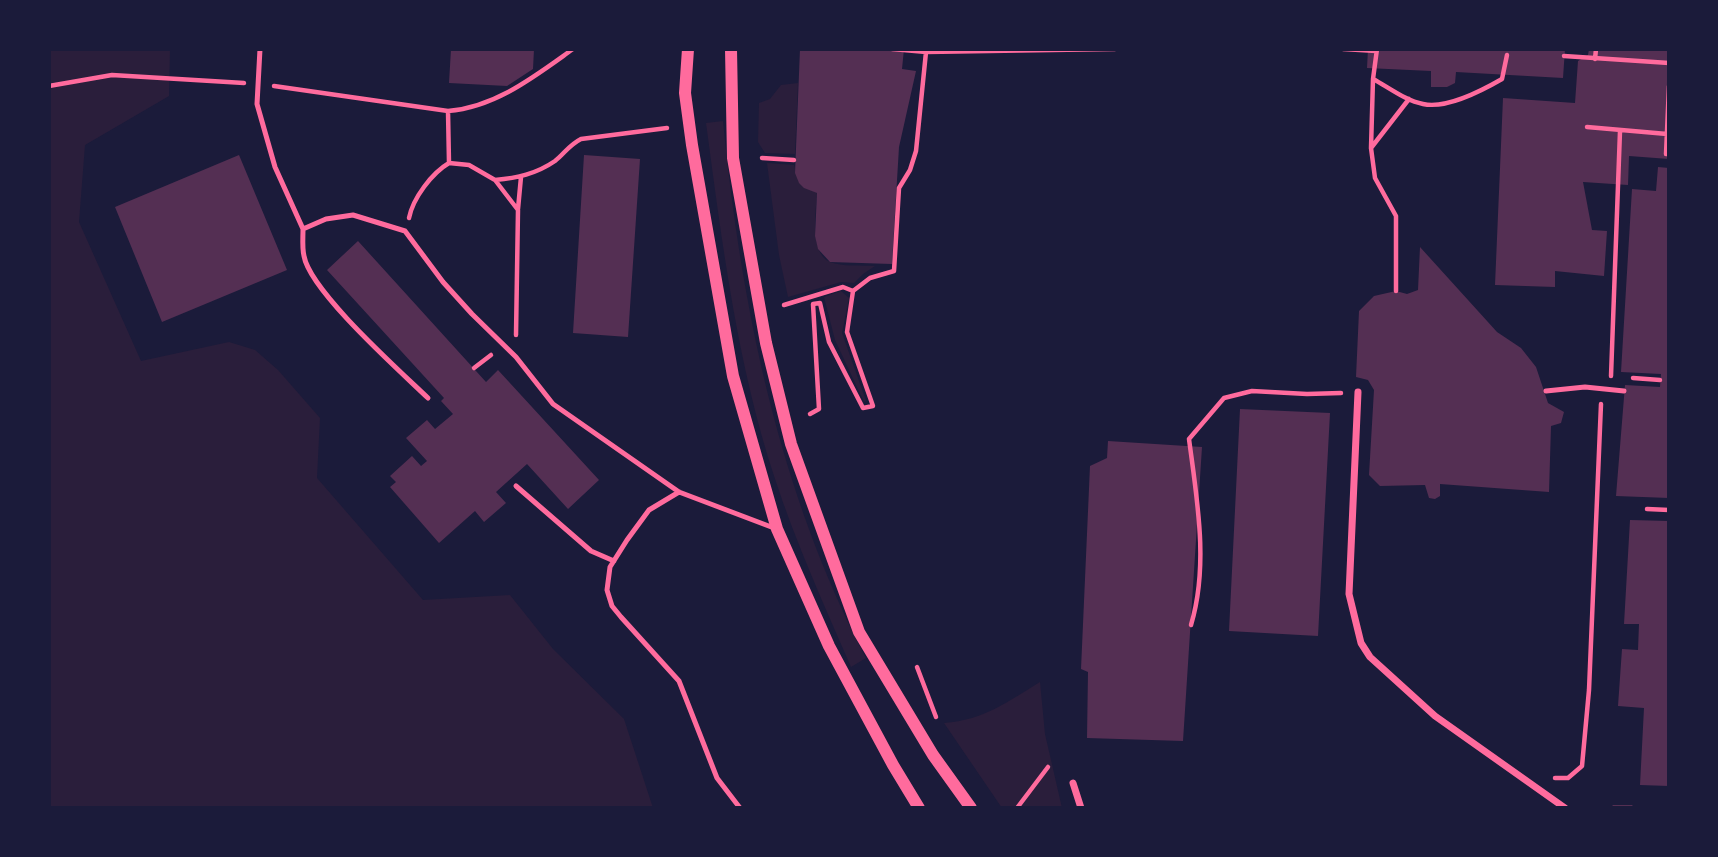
<!DOCTYPE html>
<html>
<head>
<meta charset="utf-8">
<style>
  body { margin:0 }
  #map { position:relative; width:1718px; height:857px; overflow:hidden; background:#1b1b3a; font-family:Cabin,sans-serif }
  canvas { display:block }
  .frame { position:absolute; inset:0; border:51px solid #1b1b3a; pointer-events:none }
</style>
</head>
<body>
<div id="map">
<canvas width="1718" height="857"></canvas>
<div class="frame"></div>
</div>
<script>
const ctx = document.querySelector('canvas').getContext('2d');
ctx.lineJoin = 'round';
function fillPath(path, color) { ctx.fillStyle = color; ctx.fill(path, 'evenodd'); }
function trace(path, color, width, dash) { ctx.strokeStyle = color; ctx.lineWidth = width; ctx.lineCap = dash ? 'butt' : 'round'; ctx.setLineDash(dash || []); ctx.stroke(path); }
fillPath(new Path2D(`
  M49 49H170L169 96 85 145 79 222 141 361 229 342 255 350 278 370 320 418 317 478 423 600 510 595 553 649 624 719 653 808H49Z
  M798 83 795 154 765 153 758 142 759 103 770 99 781 85Z
  M723 121C741 306 779 492 866 658L851 667C824 605 796 543 775 479 737 364 722 242 706 123Z
  M767 163 794 165 799 182 817 193C816 211 809 253 830 262 842 267 861 265 875 266L863 274 854 283 841 282 788 297 779 255Z
  M841 291 849 298 842 333 866 401 864 402 835 340 824 297Z
  M1040 682 1045 734 1062 808H1002L944 723C984 720 1007 702 1040 682Z`), '#2a1e3b');
fillPath(new Path2D(`
  M451 49H534L533 69 507 86 449 83Z
  M800 49H904L902 69 916 71 899 147 892 264 830 262 818 249 815 236 817 193 804 188 799 183 795 173Z
  M1368 49H1565L1563 78 1456 72 1455 83 1447 87H1431V71L1367 68Z
  M1589 49H1669V159L1629 156 1628 185 1583 182 1592 230 1607 231 1604 276 1555 271V287L1495 285 1503 98 1575 103 1578 61 1588 55Z
  M239 155 287 270 162 322 115 207Z
  M584 155 640 159 628 337 573 333Z
  M1658 167 1669 168V498L1616 496 1625 385 1660 387 1661 374 1621 372 1632 189 1656 191Z
  M358 241 486 382 498 370 599 480 568 509 527 464 496 492 506 503 484 522 475 511 439 543 390 487 396 482 390 476 412 456 421 466 427 461 406 438 427 420 435 429 453 414 441 401 444 398 327 270Z
  M1420 247 1497 332 1521 348 1536 367 1548 403 1564 412 1561 423 1551 426 1549 492 1440 484V496L1435 499 1429 498 1425 485 1380 486 1369 475 1374 390 1368 380 1356 377 1359 311 1374 296 1396 291 1407 294 1418 290Z
  M1240 409 1330 413 1318 636 1229 631Z
  M1108 441 1202 447 1183 741 1087 738 1088 672 1081 669 1090 466 1107 458Z
  M1630 520 1669 521V786L1640 785 1644 708 1618 706 1622 649 1638 650 1639 624H1624Z`), '#542f53');
trace(new Path2D(`
  M892 49 926 52 1115 49
  M1343 49 1376 51
  M1377 49 1373 79 1371 148 1375 178 1396 216V291
  M1564 56 1669 63
  M1595 59 1596 49
  M1373 79C1388 87 1406 101 1423 104 1446 109 1483 90 1502 79L1507 55
  M49 86 112 75 244 83
  M274 86 448 111C496 107 535 76 573 49
  M1669 86 1666 154H1669
  M1587 127 1667 134
  M1371 148 1409 99
  M762 158 794 160
  M449 163 469 165 495 180 518 210 516 335
  M495 180C517 178 536 174 555 161 564 154 569 145 581 139L667 128
  M518 209 521 177
  M409 218C413 198 432 173 449 163L448 111
  M784 305 843 287 853 291
  M474 368 491 355
  M1611 376 1620 131
  M1633 378 1660 380
  M810 414 819 409 813 304 820 303 829 342 863 408 873 406 847 332 853 291 870 278 894 271 899 188 910 170 916 151 926 52
  M1647 509 1669 510
  M1191 625C1209 565 1197 500 1189 439L1224 398 1252 391 1307 394 1341 393
  M917 667 936 717
  M1555 778H1568L1582 766 1589 690 1601 404
  M1017 808 1048 767
  M1613 808H1632`), '#ff6b9d', 4.5);
trace(new Path2D(`
  M260 49 257 104 275 167 303 229 326 219 353 215 405 231 443 282 472 314 516 357 553 404 679 492 774 528
  M303 229C303 238 302 248 304 256 310 291 400 371 428 398
  M1546 391 1585 387 1624 391
  M516 486 591 551 614 561
  M679 492 649 510 627 540 610 567 607 590 612 606 621 617 679 681 717 778 740 808`), '#ff6b9d', 5);
trace(new Path2D(`
  M1358 392 1349 594 1361 643 1370 657 1435 716 1565 808
  M1073 783 1081 808`), '#ff6b9d', 7);
trace(new Path2D(`
  M688 49 685 93 692 145 733 376 777 529 829 646 893 765 919 808
  M731 49 733 158 766 343 791 444 859 632 933 755 971 808`), '#ff6b9d', 12);
</script>
</body>
</html>
